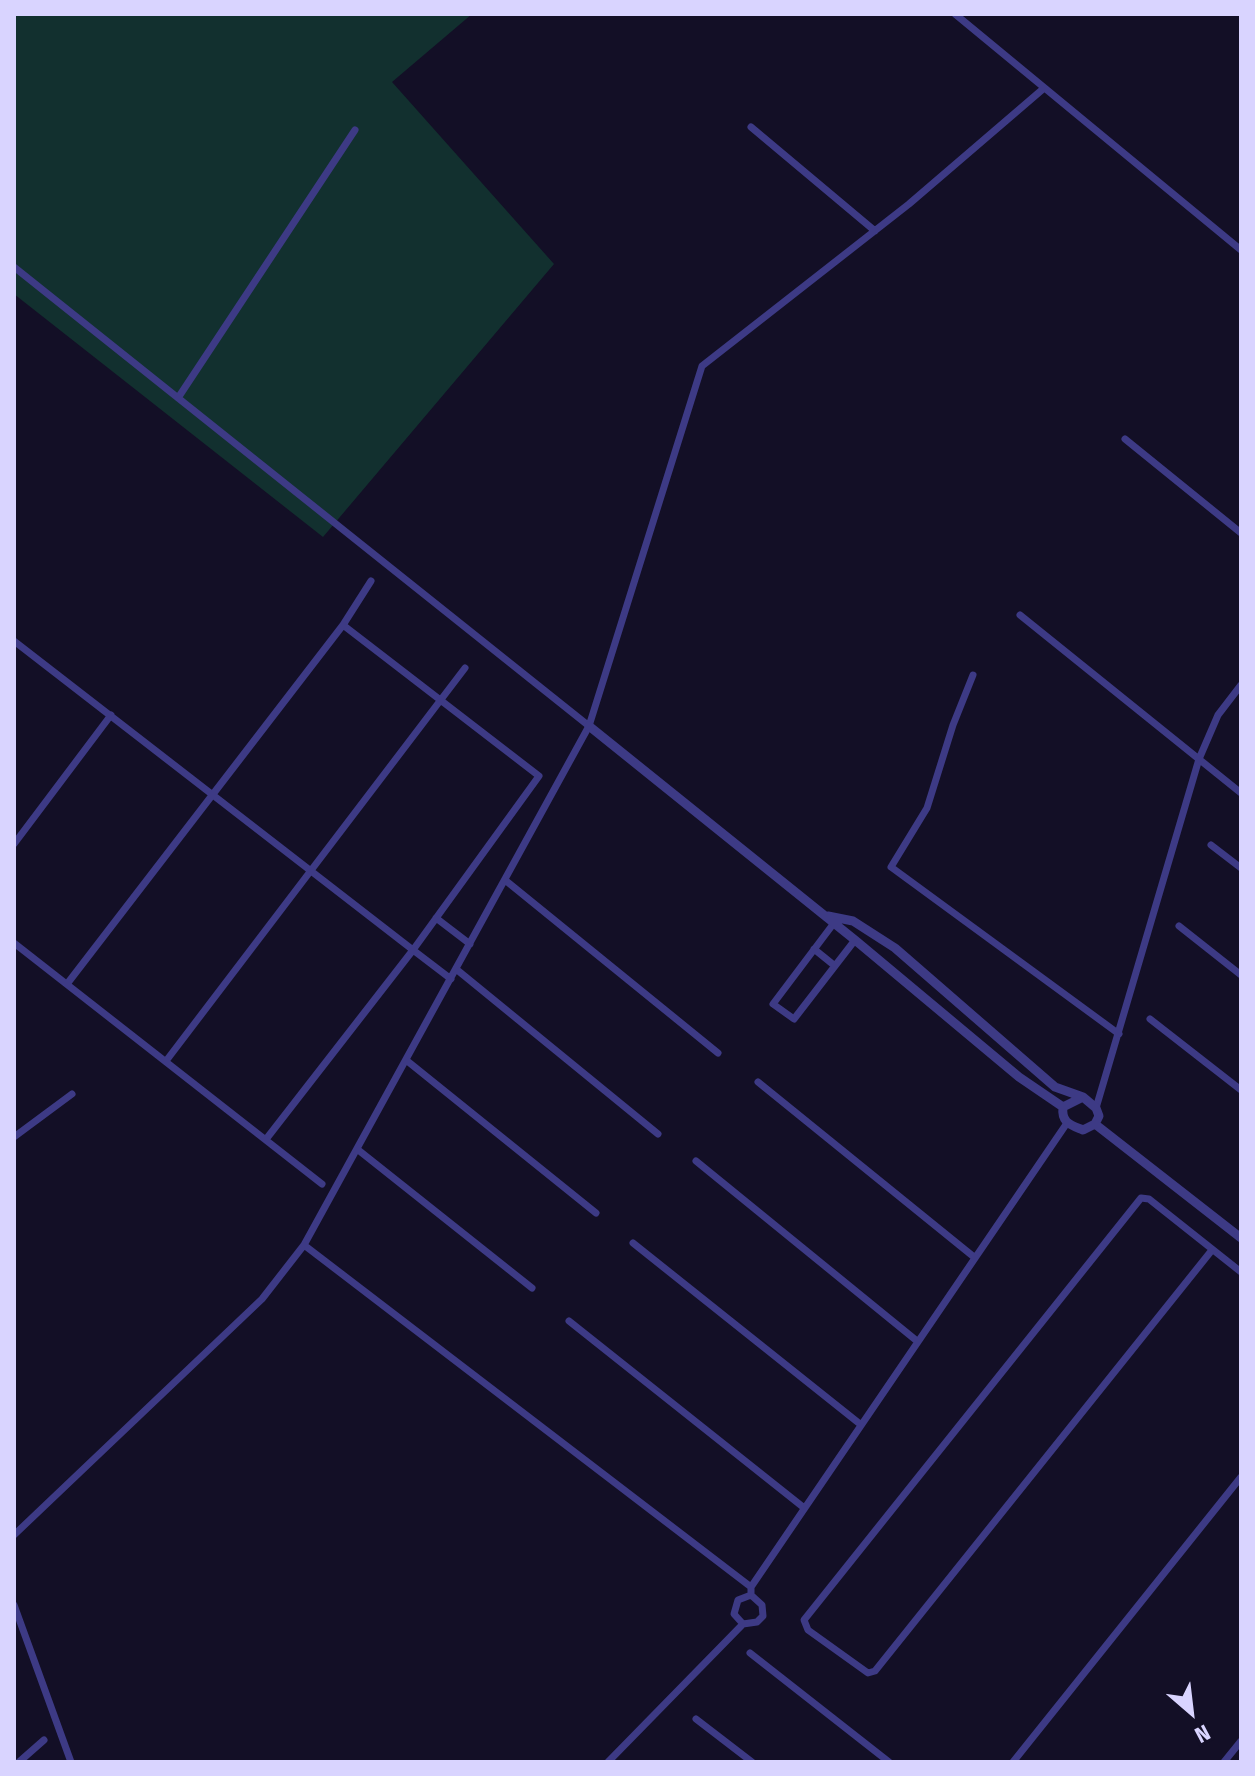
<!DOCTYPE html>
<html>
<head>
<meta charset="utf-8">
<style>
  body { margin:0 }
  #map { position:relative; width:1255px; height:1776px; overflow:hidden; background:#130f26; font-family:"Fira Sans Condensed",sans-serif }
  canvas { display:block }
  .frame { position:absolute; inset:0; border:16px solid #d9d4ff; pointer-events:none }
  .north { position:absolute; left:1151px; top:1672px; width:80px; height:80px; -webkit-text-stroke:6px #130f26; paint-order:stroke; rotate:152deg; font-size:22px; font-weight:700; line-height:32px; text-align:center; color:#d9d4ff }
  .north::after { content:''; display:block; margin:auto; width:28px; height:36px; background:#d9d4ff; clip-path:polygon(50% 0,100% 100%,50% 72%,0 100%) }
</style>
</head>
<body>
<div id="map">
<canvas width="1255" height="1776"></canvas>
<div class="frame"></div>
<div class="north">N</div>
</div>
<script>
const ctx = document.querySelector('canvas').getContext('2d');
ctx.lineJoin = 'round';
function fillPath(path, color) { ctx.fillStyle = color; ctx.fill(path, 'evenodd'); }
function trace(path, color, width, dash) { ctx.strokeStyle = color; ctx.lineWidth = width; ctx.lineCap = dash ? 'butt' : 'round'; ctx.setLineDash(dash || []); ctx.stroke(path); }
fillPath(new Path2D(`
  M14 14H472L392 82 554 264 323 537 14 294Z`), '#12302f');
trace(new Path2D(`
  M955 14 1241 250
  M751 127 875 231
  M14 267 589 726
  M178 398 355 130
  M1125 439 1241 533
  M1020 615 1241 793
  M14 641 413 950 539 776 343 625
  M973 675 953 725 927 808 891 867 1119 1034
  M14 844 111 715
  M1211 845 1241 868
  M505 880 718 1053
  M436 918 470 944
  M834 923 773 1004 794 1019 855 940
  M1179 926 1241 975
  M14 943 322 1184
  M814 949 835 966
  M456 969 658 1134
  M67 984 343 625 371 581
  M1150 1019 1241 1090
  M406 1060 596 1213
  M166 1061 465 668
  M758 1082 974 1257
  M1096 1108 1199 759 1218 715 1241 685
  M14 1137 72 1094
  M267 1138 413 950 451 979
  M357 1149 532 1288
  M696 1161 917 1341
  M633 1243 860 1424
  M304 1245 751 1587
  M1212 1250 875 1671 868 1673 808 1630 804 1620 1141 1198 1149 1199 1241 1272
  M569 1321 803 1507
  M14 1535 262 1299 304 1245 589 726 702 366 909 204 1043 89
  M751 1595V1587L1067 1123
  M14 1605 71 1762
  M750 1653 889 1762
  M696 1719 752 1762
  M19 1762 44 1740
  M608 1762 743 1624 757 1622 763 1616 762 1605 751 1595 738 1600 734 1614 743 1624
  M1013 1762 1241 1477
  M1224 1762 1241 1741`), '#3d3a85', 7);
trace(new Path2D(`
  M589 726 855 940 1019 1077 1063 1107
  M828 916 853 921 895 948 1055 1087 1083 1097
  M1083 1097 1096 1108 1099 1116 1095 1124 1083 1130C1071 1125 1061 1123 1063 1107Z
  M1095 1124 1241 1238`), '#3d3a85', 9);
</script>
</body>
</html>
